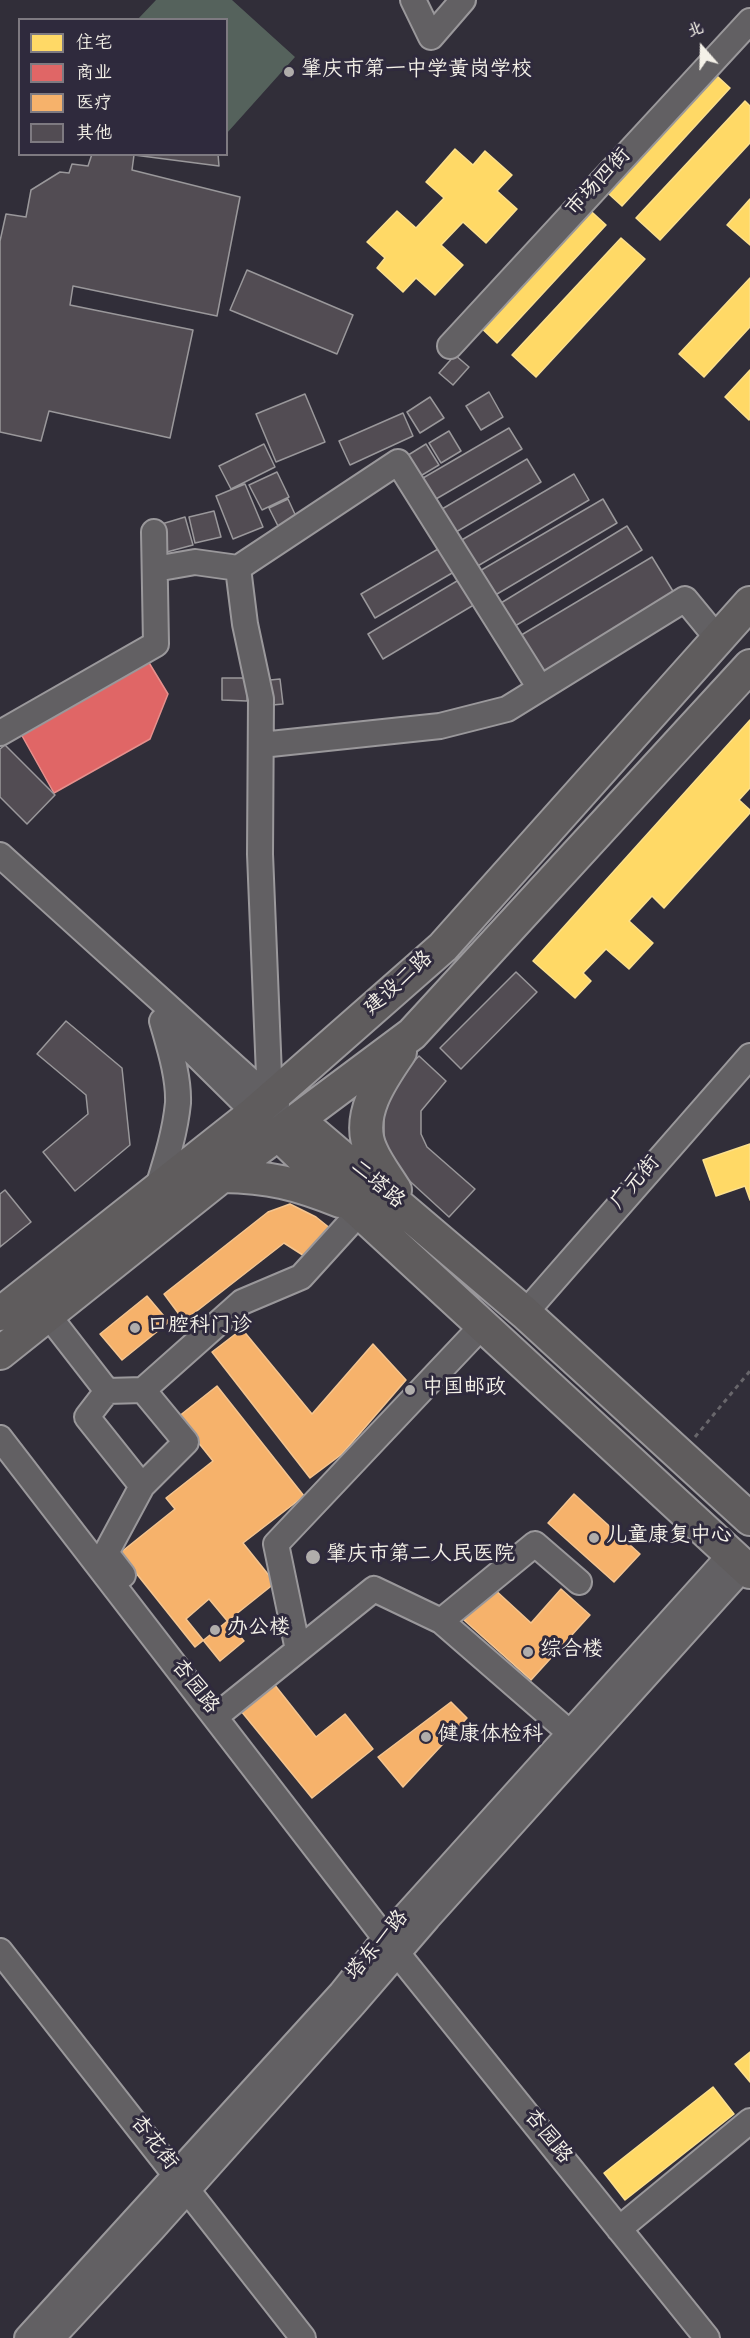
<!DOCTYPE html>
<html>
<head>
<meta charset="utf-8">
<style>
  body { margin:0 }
  #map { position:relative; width:750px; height:2338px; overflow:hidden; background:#312e39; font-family:Dekko,"LXGW WenKai TC",sans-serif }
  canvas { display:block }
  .legend { position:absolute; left:18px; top:18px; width:210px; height:138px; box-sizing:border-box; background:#2f2a3d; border:2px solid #7e7a81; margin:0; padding:8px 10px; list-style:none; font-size:18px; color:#f4f1e8 }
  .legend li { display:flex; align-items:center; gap:12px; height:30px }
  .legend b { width:30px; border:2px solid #7e7a81 }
  .north { position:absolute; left:672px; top:18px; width:60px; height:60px; -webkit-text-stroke:4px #2f2a3d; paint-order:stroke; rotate:340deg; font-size:16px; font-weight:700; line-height:24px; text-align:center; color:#f4f1e8 }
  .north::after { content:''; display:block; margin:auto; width:21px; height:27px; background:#f4f1e8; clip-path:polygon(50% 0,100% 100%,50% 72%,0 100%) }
</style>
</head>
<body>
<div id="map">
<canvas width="750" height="2338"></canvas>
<ul class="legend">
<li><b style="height:16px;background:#ffd966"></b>住宅</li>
<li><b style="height:16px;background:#e06666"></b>商业</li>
<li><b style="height:16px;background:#f6b26b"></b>医疗</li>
<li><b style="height:16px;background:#524c53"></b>其他</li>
</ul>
<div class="north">北</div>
</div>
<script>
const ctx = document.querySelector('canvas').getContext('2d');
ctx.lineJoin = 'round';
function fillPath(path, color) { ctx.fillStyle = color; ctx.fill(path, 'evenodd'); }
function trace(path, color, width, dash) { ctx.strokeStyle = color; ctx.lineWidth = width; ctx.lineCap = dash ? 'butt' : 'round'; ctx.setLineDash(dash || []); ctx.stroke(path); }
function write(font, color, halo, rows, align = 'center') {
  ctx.font = font + ' Dekko,"LXGW WenKai TC",sans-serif'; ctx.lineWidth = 6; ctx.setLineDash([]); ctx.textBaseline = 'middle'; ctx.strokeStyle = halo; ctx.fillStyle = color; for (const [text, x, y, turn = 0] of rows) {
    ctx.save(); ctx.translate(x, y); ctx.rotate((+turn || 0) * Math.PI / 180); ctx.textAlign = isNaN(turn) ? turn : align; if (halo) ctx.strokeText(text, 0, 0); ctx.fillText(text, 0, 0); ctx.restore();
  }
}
fillPath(new Path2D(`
  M156 0H232L295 57 227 133 226 20 138 19Z`), '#55625c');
const homes = new Path2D(`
  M706 66 730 88 622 206 598 184Z
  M745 101 750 106V143L660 240 636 218Z
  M455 149 473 165 485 151 512 175 497 191 517 209 486 243 463 222 441 245 463 265 435 295 416 278 403 292 377 268 385 258 367 242 397 211 416 228 444 198 426 182Z
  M750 199V245L727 225Z
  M582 203 606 225 497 343 474 321Z
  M621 238 645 259 536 377 512 355Z
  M750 278V327L704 377 679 354Z
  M750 370V419L749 420 725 397Z
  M750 720V788L739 800 750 810V813L664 908 652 896 629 921 653 943 629 969 606 949 583 973 591 981 575 998 533 961Z
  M750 1144V1200L745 1186 716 1196 703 1160Z
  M750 2052V2082L735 2064Z
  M713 2087 734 2114 625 2200 604 2173Z`);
fillPath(homes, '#ffd966');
trace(homes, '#fce08d', 1.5);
const shops = new Path2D(`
  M148 661 168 694 150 739 54 793 21 734Z`);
fillPath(shops, '#e06666');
trace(shops, '#e6908d', 1.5);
const health = new Path2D(`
  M290 1204 316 1217 336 1233 312 1261 284 1243 184 1321 164 1294 268 1212Z
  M147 1296 169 1322 122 1360 100 1334Z
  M242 1329 312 1414 373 1344 406 1380 342 1454 310 1478 212 1352Z
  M217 1386 304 1496 243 1543 275 1583 195 1647 120 1553 175 1509 166 1498 213 1461 178 1417Z
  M574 1494 640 1554 614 1582 548 1523Z
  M493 1588 531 1623 561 1589 590 1615 531 1680 464 1620Z
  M209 1599 244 1641 220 1661 186 1619Z
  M274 1684 316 1737 345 1714 373 1749 312 1798 241 1711Z
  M451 1702 467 1718 403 1787 378 1757Z`);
fillPath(health, '#f6b26b');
trace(health, '#f5c590', 1.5);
const building = new Path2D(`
  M92 154H218L219 166 134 155 132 170 240 197 217 316 73 286 70 305 193 330 170 438 49 411 41 441 0 432V241L6 214 26 217 31 190 60 172 69 173 72 164 88 166Z
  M247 270 353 315 337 354 230 310Z
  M455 355 469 367 453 385 439 373Z
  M489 392 503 417 481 430 466 406Z
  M305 394 325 442 276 462 256 414Z
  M430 397 444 418 420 433 407 412Z
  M403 413 413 436 350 465 339 441Z
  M509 428 522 449 436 499 423 478Z
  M449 431 461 451 441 463 429 443Z
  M264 444 275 467 231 489 219 466Z
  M426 444 439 465 417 478 405 457Z
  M527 459 541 482 456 532 442 509Z
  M277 472 289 497 262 510 249 485Z
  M574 474 589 500 476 567 460 541Z
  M245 484 263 527 233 539 216 496Z
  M288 499 299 523 281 532 269 508Z
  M603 499 617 523 492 597 478 572Z
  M214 511 221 537 195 543 189 517Z
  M185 517 193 545 163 553 155 526Z
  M627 526 642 550 510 629 496 606Z
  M445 545 459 569 375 618 361 594Z
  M652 557 679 601 545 682 518 637Z
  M462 578 477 603 383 659 368 634Z
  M222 678H248L247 701 222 700Z
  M280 679 283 704 262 706 260 681Z
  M5 745 55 795 27 824 0 797V749Z
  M516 972 537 992 461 1069 440 1048Z
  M66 1021 122 1068 130 1145 75 1191 43 1152 88 1114 86 1095 37 1054Z
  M419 1056 446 1081 421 1111V1134L427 1147 475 1189 449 1217 402 1174 388 1150 384 1137V1109L400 1075Z
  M5 1190 31 1222 0 1247V1194Z`);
fillPath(building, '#524c53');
trace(building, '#9a989b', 1.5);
const minor = new Path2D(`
  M413 0 431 37 463 0
  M450 346 750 21
  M238 568 398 462 540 688
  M155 569 195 562 238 568 245 624 261 699 260 854 270 1100
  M0 733 156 644 154 532
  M261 745 440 726 507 709 685 599 718 639
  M0 855 277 1105
  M182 1041 266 1124
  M156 1193C165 1164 175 1134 178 1103 179 1076 169 1046 162 1021
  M525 1313 750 1056
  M48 1315 107 1391
  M143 1390 242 1302 301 1277 360 1212
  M0 1438 385 1938 707 2338
  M123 1575 106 1553 142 1486 186 1442 143 1390 107 1391 87 1417 142 1486
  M441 1621 535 1544 579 1582
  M298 1650 276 1544 482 1326
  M215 1717 374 1589 441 1621 570 1733
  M0 1951 303 2338
  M619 2229 750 2121
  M27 2338 341 1993 385 1938 730 1555
  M52 2338 153 2229 354 2004 428 1918 744 1567`);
const major = new Path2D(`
  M298 1120 525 1313 750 1519
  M279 1135 352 1205 750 1572
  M222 1176C270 1177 295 1183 340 1201
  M395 1190C387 1177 377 1164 371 1150 355 1116 382 1078 400 1052
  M0 1314 254 1113 443 947 750 603
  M0 1353 222 1176 412 1034 750 666`);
trace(minor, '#9a989b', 28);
trace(major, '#9a989b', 36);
trace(new Path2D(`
  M695 1437 750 1371`), '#68666b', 3, [4.5, 4.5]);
trace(minor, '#626063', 24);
trace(major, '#5f5c5d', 32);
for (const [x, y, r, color] of [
  [289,72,6,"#b0adab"],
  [135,1328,6,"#b0adab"],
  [410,1390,6,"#b0adab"],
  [594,1538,6,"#b0adab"],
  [313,1557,8,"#b0adab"],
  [215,1630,6,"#b0adab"],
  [528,1652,6,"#b0adab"],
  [426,1737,6,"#b0adab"]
]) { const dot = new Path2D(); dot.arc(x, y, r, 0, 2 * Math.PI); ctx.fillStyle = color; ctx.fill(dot); trace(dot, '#2f2a3d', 2); }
write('21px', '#f4f1e8', '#2f2a3d', [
  ["肇庆市第一中学黄岗学校",301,72],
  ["口腔科门诊",147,1328],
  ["中国邮政",422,1390],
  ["儿童康复中心",606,1538],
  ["肇庆市第二人民医院",326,1557],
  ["办公楼",227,1630],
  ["综合楼",540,1652],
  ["健康体检科",438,1737]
], 'left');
write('21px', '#f4f1e8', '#2f2a3d', [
  ["市场四街",600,184,-47],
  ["建设二路",400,985,-42],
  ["广元街",637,1184,-49],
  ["二塔路",376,1186,40],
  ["杏园路",193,1688,52],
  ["塔东一路",379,1947,-50],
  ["杏园路",546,2138,51],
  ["杏花街",152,2144,52]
]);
</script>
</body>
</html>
